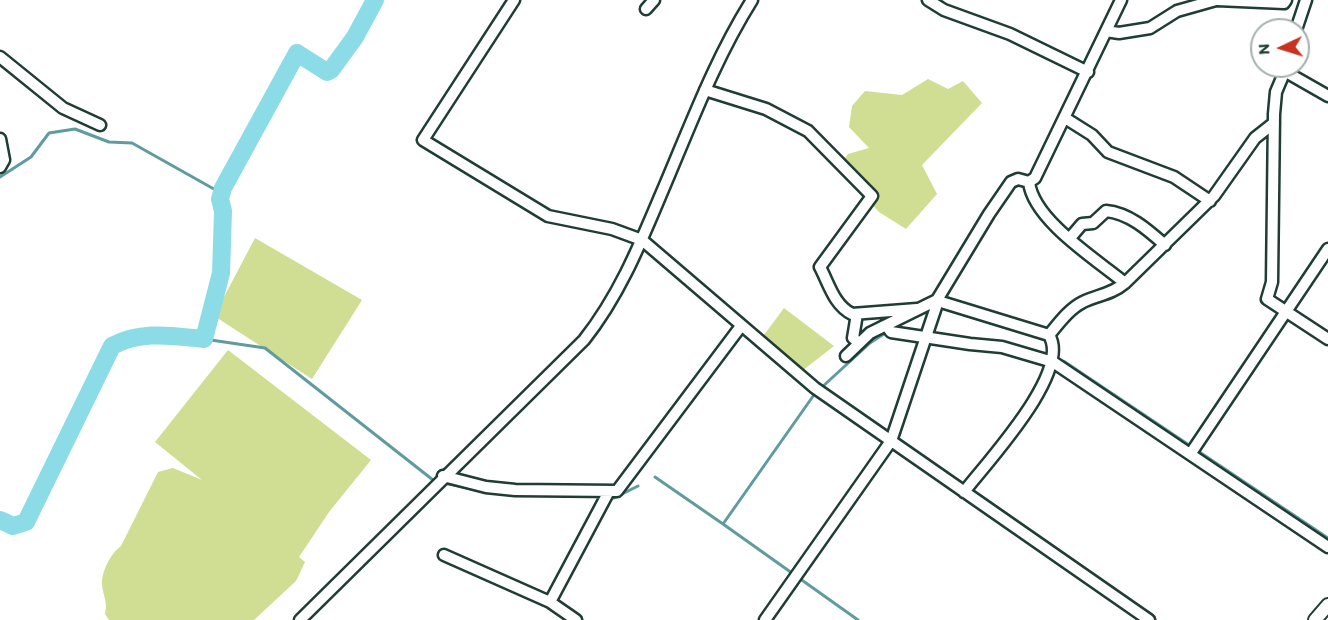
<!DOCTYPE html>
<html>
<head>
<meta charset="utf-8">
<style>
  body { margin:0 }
  #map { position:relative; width:1328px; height:620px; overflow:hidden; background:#fff; font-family:Itim,sans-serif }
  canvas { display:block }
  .north { position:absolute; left:1250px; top:18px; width:60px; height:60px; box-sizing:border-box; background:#fff; border:2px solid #a5b1ae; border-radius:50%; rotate:266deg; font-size:16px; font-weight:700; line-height:24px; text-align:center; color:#1f3d34 }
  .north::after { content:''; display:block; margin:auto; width:21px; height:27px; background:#c8321e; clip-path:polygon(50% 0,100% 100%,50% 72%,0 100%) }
</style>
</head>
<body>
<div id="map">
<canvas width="1328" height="620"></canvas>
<div class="north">N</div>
</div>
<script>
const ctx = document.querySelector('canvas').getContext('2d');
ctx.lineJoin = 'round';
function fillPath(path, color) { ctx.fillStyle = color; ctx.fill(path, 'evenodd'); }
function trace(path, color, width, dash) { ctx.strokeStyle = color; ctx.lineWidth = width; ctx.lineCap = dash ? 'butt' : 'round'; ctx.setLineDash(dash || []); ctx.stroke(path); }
fillPath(new Path2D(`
  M928 79 948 89 963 81 982 103 922 165 937 194 906 229 879 212 839 167 848 154 869 148 849 127 852 106 865 91 902 95Z
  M255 238 362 300 312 379 214 316Z
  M784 308 834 346 802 371 761 339Z
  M228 350 371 460 329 512 299 557 305 562 296 581 254 620H109L105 614C108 602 103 596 102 585 101 572 111 553 121 546L158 472 173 468 202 480 155 442Z`), '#cfde92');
trace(new Path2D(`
  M0 177 31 157 49 133 75 129 109 142 132 143 221 193
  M896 328 922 332
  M204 339 265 348 433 480
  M1017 346 1040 353
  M1054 358 1065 362 1328 538
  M821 388 870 343 887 332
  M655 477 723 524 816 392
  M444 483 478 490
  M551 495 567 496
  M614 498 638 486
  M723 524 858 620`), '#609c9f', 3);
trace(new Path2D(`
  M0 520 13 526 26 522 112 346C141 330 173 336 204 339L221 273 223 211 220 199 223 188 297 53 327 72 331 70 355 37 375 0`), '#8bdce7', 18);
const minor = new Path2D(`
  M514 0 423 140 548 216 612 229 642 240 815 388 1149 620
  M928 0 944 10 1010 34 1088 72
  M1217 0 1284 3 1286 0
  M646 9 654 0
  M1296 30 1306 0
  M1106 31 1119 33 1150 28 1177 11 1216 0
  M0 57 63 108 100 125
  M1287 66 1276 92 1274 114 1272 282 1267 299 1328 339
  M1286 72 1328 96
  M705 90 766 109 808 131 872 196 820 267C829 284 834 305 852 314L917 309
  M1065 118 1092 135 1108 152 1174 177 1210 201
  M0 139 4 160 0 167
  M1029 182C1033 220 1097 260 1125 283
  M1070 238 1082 224 1093 223 1106 211C1129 213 1148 230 1165 245
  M857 314 853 338 859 343
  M886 325 891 332 970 344 1002 347 1053 362 1328 547
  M1049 335C1059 323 1069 309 1083 302 1098 295 1112 294 1125 283L1214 196 1255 138 1274 123
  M846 356 870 333 937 300 989 214 1011 182 1018 179 1029 182 1035 178 1121 0
  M1191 453 1328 249
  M443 476 486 487 515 490 617 491 741 326
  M444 555 550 602
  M300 620 584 340C618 297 638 249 659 199 688 132 713 62 752 0
  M576 620 550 602 608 493
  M765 620 891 441 938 301 1049 335C1072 372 987 462 964 492`);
const major = new Path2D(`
  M1315 620 1328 605`);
trace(minor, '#1f3d34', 15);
trace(major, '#1f3d34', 16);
trace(minor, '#fff', 10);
trace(major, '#fff', 12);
</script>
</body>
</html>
